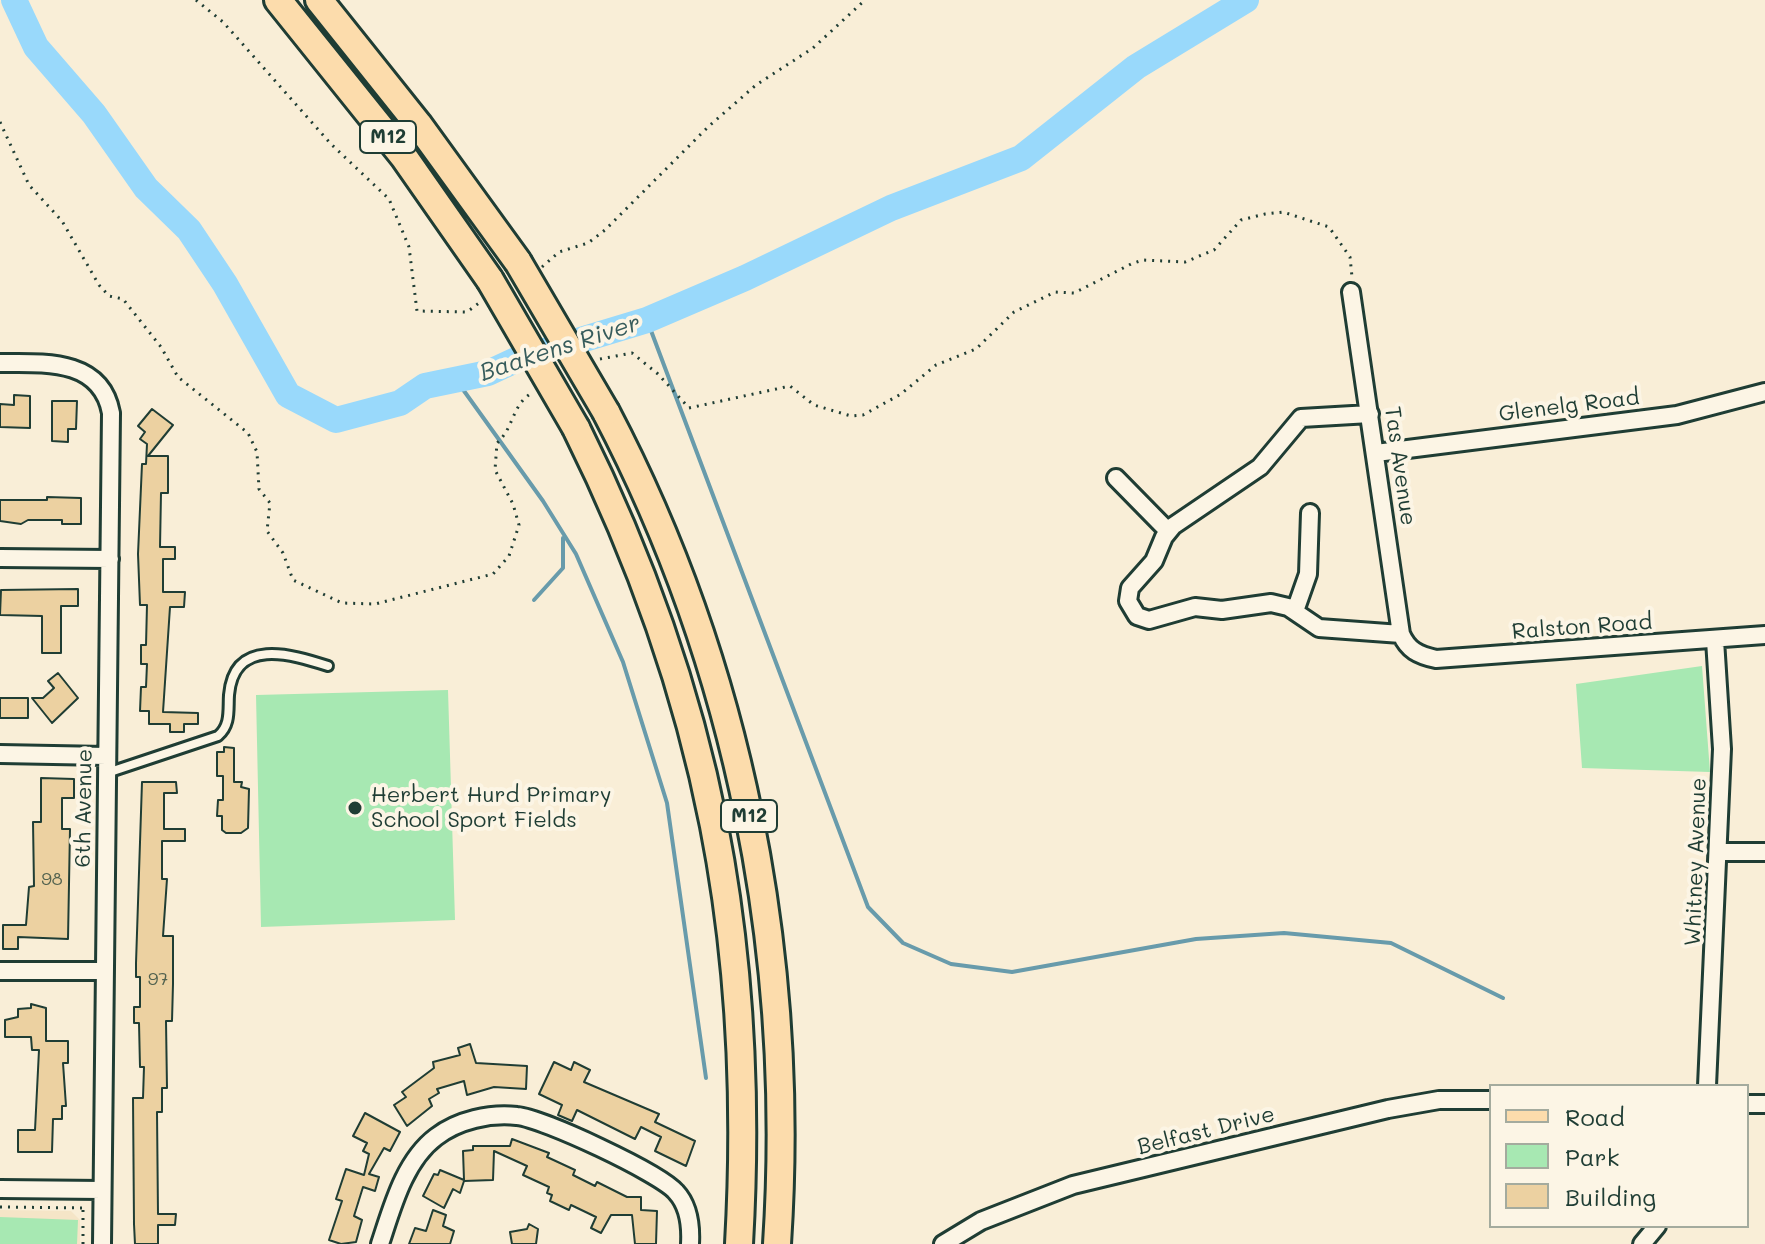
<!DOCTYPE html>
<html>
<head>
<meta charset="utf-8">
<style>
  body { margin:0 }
  #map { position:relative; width:1765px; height:1244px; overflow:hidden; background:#f9eed7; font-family:Mali,sans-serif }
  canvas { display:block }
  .legend { position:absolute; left:1489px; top:1084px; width:260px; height:144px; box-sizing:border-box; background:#fcf5e5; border:2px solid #a4ab9e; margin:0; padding:10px 14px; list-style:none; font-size:24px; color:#1f3d34 }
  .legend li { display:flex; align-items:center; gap:16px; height:40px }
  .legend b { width:40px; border:2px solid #a4ab9e }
</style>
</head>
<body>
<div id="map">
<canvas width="1765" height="1244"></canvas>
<ul class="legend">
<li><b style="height:10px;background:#fcdcac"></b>Road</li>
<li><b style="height:22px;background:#a7e8b2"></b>Park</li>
<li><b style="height:22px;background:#ecd1a1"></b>Building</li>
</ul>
</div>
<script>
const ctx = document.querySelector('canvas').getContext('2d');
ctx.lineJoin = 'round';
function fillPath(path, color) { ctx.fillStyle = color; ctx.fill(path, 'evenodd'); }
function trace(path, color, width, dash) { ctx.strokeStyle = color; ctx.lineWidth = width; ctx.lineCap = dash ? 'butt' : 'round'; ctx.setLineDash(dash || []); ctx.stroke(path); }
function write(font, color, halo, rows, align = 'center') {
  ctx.font = font + ' Mali,sans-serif'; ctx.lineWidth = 8; ctx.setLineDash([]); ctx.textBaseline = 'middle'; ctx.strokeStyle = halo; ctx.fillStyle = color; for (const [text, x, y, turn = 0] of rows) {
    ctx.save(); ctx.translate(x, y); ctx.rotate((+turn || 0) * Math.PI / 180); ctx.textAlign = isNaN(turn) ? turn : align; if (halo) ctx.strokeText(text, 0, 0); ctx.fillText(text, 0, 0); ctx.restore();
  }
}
fillPath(new Path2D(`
  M0 1210 71 1211 80 1220V1244H0Z`), '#f5e5c7');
fillPath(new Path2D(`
  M1702 666 1710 772 1582 768 1576 684Z
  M448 690 455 920 261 927 256 695Z
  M0 1217 78 1220 77 1244H0Z`), '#a7e8b2');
trace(new Path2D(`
  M647 320 868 907 903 943 951 964 1012 972 1196 939 1284 933 1391 943 1503 998
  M454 377 543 501 576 554 623 662 667 803 706 1078
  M534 600 563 568V538`), '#689bab', 4);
trace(new Path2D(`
  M14 0 36 47 94 114 146 188 189 230 225 284 288 395 336 420 400 403 425 386 488 373 518 359 647 320 745 278 891 208 1021 158 1136 67 1246 0`), '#99d9fb', 26);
const building = new Path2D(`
  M14 395 30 396V428L0 427V404L14 405Z
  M52 401H77L76 429H68V442L52 441Z
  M152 409 173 425 148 456H168V493H161L160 547H175V559H163V592H185L184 607H170L163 712 198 713V724H184V732H170V724H149V711H140L141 687H146L147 664H141V645H146L147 605H140L138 554 142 464H146L147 444 140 439 145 432 138 426Z
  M47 497 81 498V524H62V520H28L21 524 0 521V500H47Z
  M78 589V606H61V653H42V616L0 615 1 590Z
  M58 673 78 698 52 723 32 698H43L54 688 48 681Z
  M0 698H28V718H0Z
  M224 747 234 748V782H242L241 787 249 789 248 828 241 833H226L222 830V816H217L218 800H223V776H217V752H224Z
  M41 778 74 779V798H62V829H70L68 939 18 937V949H3V925H26L29 887 34 886 33 822H41Z
  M142 782H176L177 793H164V829H185V841H162V879H167L163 936H173V984L172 1021H166L167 1088H162V1112H157L158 1214H176L175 1225H158V1244H135L134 1224 133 1098H143L144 1067H140L139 1023H134V1007H140V977H136V963Z
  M31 1004 46 1008V1041H68V1063H63L66 1106H62V1119H53L52 1152H18V1130H35L39 1050H32L31 1037H5V1020L18 1017V1009L31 1008Z
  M470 1044 476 1063 527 1066 526 1089 494 1087 467 1095 464 1081 437 1089 439 1093 429 1099 432 1106 407 1126 394 1105 406 1097 402 1092 434 1068 433 1062 460 1055 458 1048Z
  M554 1062 571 1070 574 1062 590 1070 584 1082 659 1114 655 1122 695 1141 686 1166 655 1151 661 1137 641 1127 635 1139 577 1110 572 1121 558 1115 562 1105 539 1094Z
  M365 1113 400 1132 390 1151 384 1148 369 1174 379 1177 375 1191 363 1187 354 1216 362 1220 356 1242 341 1244 329 1240 342 1201 336 1199 346 1169 364 1175 369 1154 363 1151 367 1143 353 1136Z
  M512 1139 549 1153 547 1157 575 1170 573 1175 595 1186 597 1182 627 1197H641V1210L657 1211 656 1244H635L632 1215H611L601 1233 591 1228 596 1217 571 1205 569 1210 550 1201 552 1195 547 1193 549 1187 523 1175 527 1166 494 1151 493 1180 464 1181 460 1193 453 1189 444 1208 423 1196 434 1174 438 1175 440 1170 464 1180 463 1151 473 1150V1146H510Z
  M433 1210 446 1215 443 1226 454 1231 450 1244H409L415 1228 426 1231Z
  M529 1224 538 1229 536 1244H512L510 1232 527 1229Z`);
fillPath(building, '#ecd1a1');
trace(building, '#1f3d34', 2);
const lane = new Path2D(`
  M107 773 218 736C231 725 228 710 229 695 234 637 291 654 328 666`);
const street = new Path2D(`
  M1351 292 1401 634C1408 650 1418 655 1436 659L1765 635
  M0 363C43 363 101 358 111 413L102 1244
  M1370 414 1301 418 1260 467 1173 526 1164 537 1154 561 1130 588 1128 601 1137 616 1149 620 1195 607 1222 610 1271 603 1288 607 1319 628 1401 634
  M1376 453 1677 415 1765 392
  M1116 478 1168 531
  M0 558 110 559
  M1295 611 1308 574 1310 513
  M0 754 106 756
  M1719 852H1765
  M0 971H104
  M1707 1086 1722 749 1715 640
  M1747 1104H1765
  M0 1189 102 1190
  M380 1244C392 1208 404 1161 436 1137 458 1120 490 1113 517 1116 542 1118 660 1173 676 1192 689 1206 691 1226 690 1244
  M943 1244 981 1221 1073 1185 1388 1109 1439 1100H1491
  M1642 1244 1657 1226`);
const primary = new Path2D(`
  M278 0 404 157 490 280
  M319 0 418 124 518 262
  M606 412C740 667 796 957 777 1244
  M576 428C709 695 756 947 739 1244`);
trace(lane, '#1f3d34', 14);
trace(street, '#1f3d34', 22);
trace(primary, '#1f3d34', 32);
trace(new Path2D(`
  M196 0 223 22 331 144 389 199 409 247 417 311 467 312 479 303
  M0 122 29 185 62 221 99 285 109 296 123 299 161 347 178 377 248 433 257 452 259 489 270 503 267 531 283 553 293 580 342 603 375 604 493 574 509 556 519 525 513 504 495 470 497 443C514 428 512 404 532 393
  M542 267 559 252 588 243 605 230 709 126 756 85 813 48 865 0
  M600 359 632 353 658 374 689 408 790 386 814 405 851 416 863 415 901 394 936 365 976 349 1014 312 1055 292 1074 293 1131 264 1143 260 1185 262 1214 250 1241 220 1265 214 1283 212 1329 227 1350 257 1352 277
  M0 1207 88 1208
  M83 1244V1210`), '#1f3d34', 3, [2, 6]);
trace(lane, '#fcf5e5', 8);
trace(street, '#fcf5e5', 16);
trace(primary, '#fcdcac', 26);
const primaryBridge = new Path2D(`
  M518 262 606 412
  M490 280 576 428`);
trace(primaryBridge, '#1f3d34', 32, []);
trace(primaryBridge, '#fcdcac', 26);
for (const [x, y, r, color] of [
  [355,808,8,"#1f3d34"]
]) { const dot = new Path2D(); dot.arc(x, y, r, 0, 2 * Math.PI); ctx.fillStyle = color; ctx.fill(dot); trace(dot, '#fcf5e5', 3); }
write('18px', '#52624f', null, [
  ["98",52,879],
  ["97",158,979]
]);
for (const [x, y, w] of [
  [388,137,56],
  [749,816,56]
]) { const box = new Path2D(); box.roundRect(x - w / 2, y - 16, w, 32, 6); ctx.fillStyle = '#fcf5e5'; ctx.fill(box); trace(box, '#1f3d34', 2); }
write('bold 20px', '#1f3d34', null, [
  ["M12",388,137],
  ["M12",749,816]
]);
write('22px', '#1f3d34', '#fcf5e5', [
  ["Glenelg Road",1569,406,-7],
  ["Tas Avenue",1400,466,82],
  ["Ralston Road",1582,627,-4],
  ["6th Avenue",84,808,-89],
  ["Whitney Avenue",1696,862,-88],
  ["Belfast Drive",1206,1131,-14]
]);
write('22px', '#1f3d34', '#fcf5e5', [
  ["Herbert Hurd Primary",371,795],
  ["School Sport Fields",371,820]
], 'left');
write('italic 24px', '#375c5c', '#fcf5e5', [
  ["Baakens River",560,348,-18]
]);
</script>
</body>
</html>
